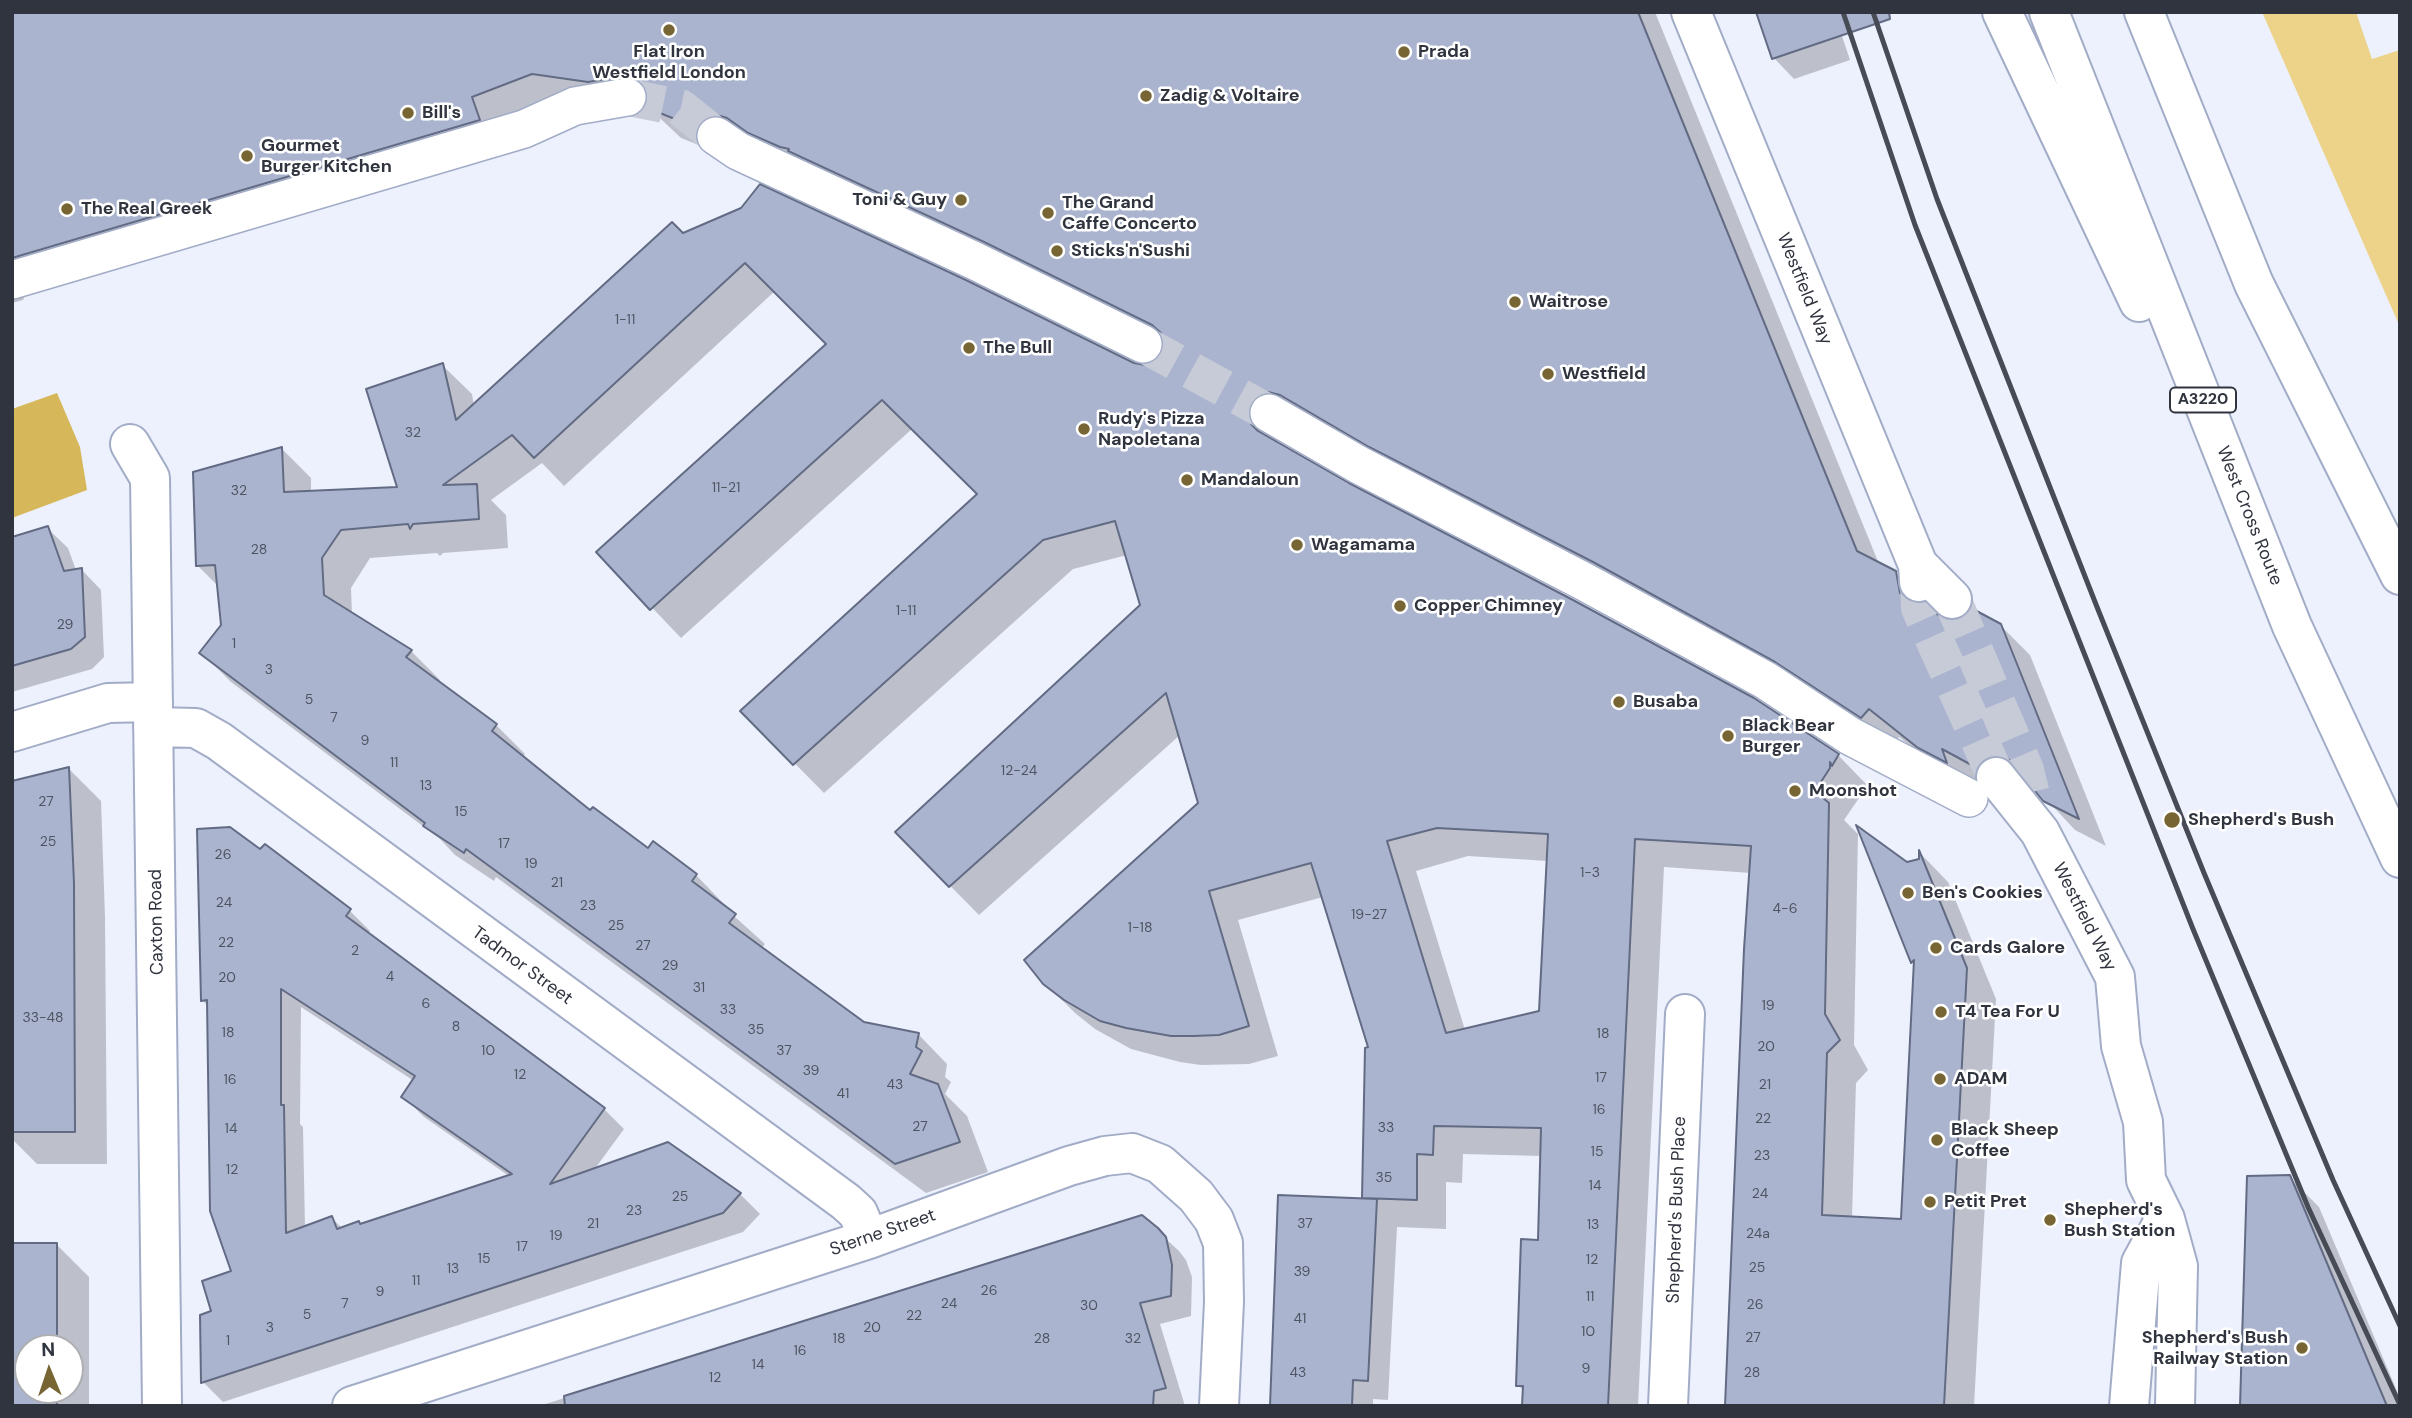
<!DOCTYPE html>
<html>
<head>
<meta charset="utf-8">
<style>
  body { margin:0 }
  #map { position:relative; width:2412px; height:1418px; overflow:hidden; background:#edf1fd; font-family:"DM Sans",sans-serif }
  canvas { display:block }
  .frame { position:absolute; inset:0; border:14px solid #30343e; pointer-events:none }
  .north { position:absolute; left:14px; top:1334px; width:70px; height:70px; box-sizing:border-box; background:#fff; border:2px solid #acaeb2; border-radius:50%; rotate:358deg; font-size:19px; font-weight:700; line-height:28px; text-align:center; color:#30343e }
  .north::after { content:''; display:block; margin:auto; width:24px; height:32px; background:#776634; clip-path:polygon(50% 0,100% 100%,50% 72%,0 100%) }
</style>
</head>
<body>
<div id="map">
<canvas width="2412" height="1418"></canvas>
<div class="frame"></div>
<div class="north">N</div>
</div>
<script>
const ctx = document.querySelector('canvas').getContext('2d');
ctx.lineJoin = 'round';
function fillPath(path, color) { ctx.fillStyle = color; ctx.fill(path, 'evenodd'); }
function trace(path, color, width, dash) { ctx.strokeStyle = color; ctx.lineWidth = width; ctx.lineCap = dash ? 'butt' : 'round'; ctx.setLineDash(dash || []); ctx.stroke(path); }
function write(font, color, halo, rows, align = 'center') {
  ctx.font = font + ' "DM Sans",sans-serif'; ctx.lineWidth = 5; ctx.setLineDash([]); ctx.textBaseline = 'middle'; ctx.strokeStyle = halo; ctx.fillStyle = color; for (const [text, x, y, turn = 0] of rows) {
    ctx.save(); ctx.translate(x, y); ctx.rotate((+turn || 0) * Math.PI / 180); ctx.textAlign = isNaN(turn) ? turn : align; if (halo) ctx.strokeText(text, 0, 0); ctx.fillText(text, 0, 0); ctx.restore();
  }
}
fillPath(new Path2D(`
  M2262 12H2356L2372 59 2400 50V327Z`), '#ecd389');
fillPath(new Path2D(`
  M57 393 80 447 87 490 12 518V409Z`), '#d6b759');
fillPath(new Path2D(`
  M12 12H1655L1879 564 1895 572 1925 602 1926 606 1945 622 2000 625 2030 655 2106 846 2075 830 2033 785 2022 784 2007 796 1968 776 1974 790 1950 777 1899 737 1891 746 1279 433 1277 444 1838 755 1867 785 1862 793 1859 790V798L1844 820 1858 834 1854 1045 1868 1070 1856 1083 1852 1218 1903 1221 1915 964 1859 830 1907 864 1921 860V854L1948 882 1996 999 1974 1406H1727L1751 873 1664 867 1638 1406H1524L1525 1392 1518 1385 1540 1242 1542 1156 1463 1154 1462 1183 1446 1182V1229L1397 1227 1388 1400 1373 1399V1406H1272L1364 1200 1367 1049 1370 1048 1323 897 1238 920 1278 1056 1249 1064 1201 1065 1180 1062 1131 1049 1095 1029 1075 1013 1045 983 1200 804 1180 735 979 915 897 832 1142 606 1127 555 1073 569 824 793 743 711 980 494 913 428 681 638 599 552 828 344 775 291 564 486 542 463 491 500 506 515 508 548 443 553 440 556 437 553 370 558 351 588 352 615 411 651 440 680 438 683 496 725 525 754 522 758 591 812 649 851 654 844 696 875 725 905 724 907 765 944 761 949 863 1023 918 1034 947 1064 945 1077 951 1082 945 1094 967 1116 988 1172 926 1193 496 877 494 881 455 855 440 839 231 682 202 653 222 626 219 587 197 565 282 449 311 478V493L399 489 442 365 472 394 474 406 684 235 1133 364 1144 367 1155 363 1164 353 1165 345 1015 271 681 138 647 106 618 111 26 294 23 300 12 303ZM1468 856 1548 861 1541 1012 1465 1030 1416 871Z
  M1834 12 1850 60 1794 79 1774 58Z
  M47 528 68 548 76 570 81 569 101 590 104 657 92 669 12 692V551Z
  M69 769 101 801 105 917 107 1164H37L12 1139V783Z
  M350 911 370 931 367 934 604 1109 624 1129 594 1170 668 1144 740 1194 760 1214 743 1232 223 1402 203 1382 202 1316 213 1312 233 1272 208 1006 202 1000ZM301 1007 414 1081 404 1097 424 1117 509 1176 361 1225 343 1229 332 1218 305 1228 303 1127 300 1124Z
  M2289 1177 2319 1207 2400 1398V1406H2242Z
  M1142 1217 1179 1251 1186 1260 1192 1277 1191 1316 1160 1324 1185 1406H539Z
  M12 1245H57L89 1277V1406H12ZM28 1348H70V1390H28Z`), '#0003');
const building = new Path2D(`
  M12 12H1638L1857 551 1896 571 1900 593 1909 601 1925 603 1937 614 1947 620H1958L1967 615 1971 608 2001 624 2079 819 2043 801 2013 763 2005 757 1992 756 1983 760 1977 768 1942 749 1947 763 1918 748 1869 709 1861 718 1775 662 1593 562 1369 447 1280 395 1268 392 1258 395 1251 403 1248 414 1251 424 1258 431 1349 483 1573 600 1754 698 1839 754 1832 766 1830 762V768L1815 791 1829 803 1825 1014 1840 1040 1827 1053 1822 1215 1901 1219 1914 960 1911 963 1856 825 1907 862 1919 859V850L1967 968 1944 1406H1725L1744 949 1751 846 1635 839 1608 1406H1522L1523 1386H1516L1521 1239 1538 1240 1541 1128 1434 1126 1433 1155 1417 1154V1200L1362 1198 1365 1048 1368 1047 1311 863 1209 891 1249 1026 1219 1035 1194 1036H1171L1126 1028 1100 1021 1064 1000 1043 984 1024 960 1198 803 1166 693 949 887 895 832 1140 605 1115 521 1043 540 793 765 740 711 977 494 882 400 650 610 596 552 826 344 745 263 534 458 512 435 443 485 477 484 479 519 413 524 410 529 408 524 341 530 322 558 324 595 412 650 406 657 497 724 492 731 590 810 593 807 648 848 653 841 697 874 692 881 736 914 729 923 864 1022 919 1033 916 1047 922 1051 910 1074 938 1084 960 1142 895 1164 466 849 464 853 423 826 425 823 199 653 221 625 215 565 196 566 193 472 282 447 284 492 397 487 366 389 443 363 456 420 672 222 683 233 741 208 760 184 966 280 1134 363 1145 365 1155 361 1162 353 1164 342 1161 333 1152 325 984 242 788 151 789 149 780 147 748 133 727 118 717 115 708 117 697 128 650 109 645 106 648 94 643 84 635 78 624 76 588 82 532 74 472 97 480 120 12 258ZM1437 828 1548 834 1539 1011 1446 1033 1387 841Z
  M1756 12H1889L1890 19 1772 59Z
  M48 526 64 571 82 568 85 637 71 649 12 666V537Z
  M69 767 74 883 75 1132H12V781Z
  M230 827 260 849 265 844 351 909 346 916 605 1108 550 1184 668 1142 741 1193 723 1213 201 1383 200 1315 211 1311 202 1281 231 1271 210 1211 207 1000 201 1001 197 829ZM281 989 415 1076 401 1097 512 1174 360 1224 359 1221 337 1229 332 1216 286 1233 284 1105H281Z
  M2290 1175 2387 1406H2240L2247 1176Z
  M1278 1195 1377 1199 1368 1381 1353 1380 1352 1406H1270Z
  M1142 1215 1158 1228 1166 1237 1172 1265 1171 1296 1140 1303 1166 1388 1154 1391 1153 1406H565L564 1396Z
  M12 1243H57V1348H28V1390H57V1406H12Z`);
fillPath(building, '#aab4cf');
trace(building, '#626b83', 2);
trace(new Path2D(`
  M627 97 681 108 716 136
  M1143 344 1269 413`), '#c7cbd7', 37, [37, 18]);
trace(new Path2D(`
  M1919 582 1920 608 1996 777
  M1952 599 2025 770 2031 795`), '#c7cbd7', 38, [38, 19]);
const pedestrian = new Path2D(`
  M716 136 738 151 975 261 1143 344
  M12 280 524 129 575 106 627 97
  M1269 413 1359 465 1583 581 1765 680 1850 736 1969 798`);
const minor = new Path2D(`
  M1691 12 1918 565 1919 582
  M130 444 150 478 162 1406
  M1918 565 1952 599
  M153 727 196 728 219 741 846 1202 858 1213 869 1239
  M12 732 108 703 153 702
  M1996 777 2040 832 2115 977 2121 1046 2143 1122 2146 1180 2165 1219 2178 1266 2175 1406
  M352 1406 869 1239 1069 1166 1105 1156 1132 1153 1160 1164 1196 1196 1214 1220 1223 1243 1224 1302 1219 1406
  M1668 1406 1685 1014
  M2129 1406 2141 1263 2165 1219`);
const trunk = new Path2D(`
  M2002 12 2139 302
  M2049 12 2292 626 2400 858
  M2144 12 2254 284 2400 575`);
trace(pedestrian, '#a2acc7', 40);
trace(minor, '#a2acc7', 42);
trace(trunk, '#a2acc7', 42);
trace(pedestrian, '#fff', 37);
trace(minor, '#fff', 38);
trace(trunk, '#fff', 38);
trace(new Path2D(`
  M1843 12 1915 225 2193 929 2308 1207 2400 1405
  M1873 12 1937 199 2097 607 2204 873 2333 1180 2400 1326`), '#474b55', 5);
for (const [x, y, r, color] of [
  [669,30,7,"#776634"],
  [1404,52,7,"#776634"],
  [1146,96,7,"#776634"],
  [408,113,7,"#776634"],
  [247,156,7,"#776634"],
  [961,200,7,"#776634"],
  [67,209,7,"#776634"],
  [1048,213,7,"#776634"],
  [1057,251,7,"#776634"],
  [1515,302,7,"#776634"],
  [969,348,7,"#776634"],
  [1548,374,7,"#776634"],
  [1084,429,7,"#776634"],
  [1187,480,7,"#776634"],
  [1297,545,7,"#776634"],
  [1400,606,7,"#776634"],
  [1619,702,7,"#776634"],
  [1728,736,7,"#776634"],
  [1795,791,7,"#776634"],
  [2172,820,9,"#776634"],
  [1908,893,7,"#776634"],
  [1936,948,7,"#776634"],
  [1941,1012,7,"#776634"],
  [1940,1079,7,"#776634"],
  [1937,1140,7,"#776634"],
  [1930,1202,7,"#776634"],
  [2050,1220,7,"#776634"],
  [2302,1348,7,"#776634"]
]) { const dot = new Path2D(); dot.arc(x, y, r, 0, 2 * Math.PI); ctx.fillStyle = color; ctx.fill(dot); trace(dot, '#fff', 2.5); }
write('14px', '#4e5462', null, [
  ["1-11",625,320],
  ["32",413,433],
  ["11-21",726,488],
  ["32",239,491],
  ["28",259,550],
  ["1-11",906,611],
  ["29",65,625],
  ["1",234,644],
  ["3",269,670],
  ["5",309,700],
  ["7",334,718],
  ["9",365,741],
  ["11",394,763],
  ["12-24",1019,771],
  ["13",426,786],
  ["27",46,802],
  ["15",461,812],
  ["25",48,842],
  ["17",504,844],
  ["26",223,855],
  ["19",531,864],
  ["1-3",1590,873],
  ["21",557,883],
  ["24",224,903],
  ["23",588,906],
  ["4-6",1785,909],
  ["19-27",1369,915],
  ["25",616,926],
  ["1-18",1140,928],
  ["22",226,943],
  ["27",643,946],
  ["2",355,951],
  ["29",670,966],
  ["4",390,977],
  ["20",227,978],
  ["31",699,988],
  ["6",426,1004],
  ["19",1768,1006],
  ["33",728,1010],
  ["33-48",43,1018],
  ["8",456,1027],
  ["35",756,1030],
  ["18",228,1033],
  ["18",1603,1034],
  ["20",1766,1047],
  ["10",488,1051],
  ["37",784,1051],
  ["39",811,1071],
  ["12",520,1075],
  ["17",1601,1078],
  ["16",230,1080],
  ["43",895,1085],
  ["21",1765,1085],
  ["41",843,1094],
  ["16",1599,1110],
  ["22",1763,1119],
  ["27",920,1127],
  ["33",1386,1128],
  ["14",231,1129],
  ["15",1597,1152],
  ["23",1762,1156],
  ["12",232,1170],
  ["35",1384,1178],
  ["14",1595,1186],
  ["24",1760,1194],
  ["25",680,1197],
  ["23",634,1211],
  ["21",593,1224],
  ["37",1305,1224],
  ["13",1593,1225],
  ["24a",1758,1234],
  ["19",556,1236],
  ["17",522,1247],
  ["15",484,1259],
  ["12",1592,1260],
  ["25",1757,1268],
  ["13",453,1269],
  ["39",1302,1272],
  ["11",416,1281],
  ["26",989,1291],
  ["9",380,1292],
  ["11",1590,1297],
  ["7",345,1304],
  ["24",949,1304],
  ["26",1755,1305],
  ["30",1089,1306],
  ["5",307,1315],
  ["22",914,1316],
  ["41",1300,1319],
  ["3",270,1328],
  ["20",872,1328],
  ["10",1588,1332],
  ["27",1753,1338],
  ["18",839,1339],
  ["28",1042,1339],
  ["32",1133,1339],
  ["1",228,1341],
  ["16",800,1351],
  ["14",758,1365],
  ["9",1586,1369],
  ["43",1298,1373],
  ["28",1752,1373],
  ["12",715,1378]
]);
for (const [x, y, w] of [
  [2203,400,66]
]) { const box = new Path2D(); box.roundRect(x - w / 2, y - 12.5, w, 25, 5); ctx.fillStyle = '#fff'; ctx.fill(box); trace(box, '#30343e', 2); }
write('bold 16px', '#30343e', null, [
  ["A3220",2203,400]
]);
write('bold 18px', '#30343e', '#fff', [
  ["Flat Iron",669,52,"center"],
  ["Westfield London",669,73,"center"],
  ["Prada",1418,52],
  ["Zadig & Voltaire",1160,96],
  ["Bill's",422,113],
  ["Gourmet",261,146],
  ["Burger Kitchen",261,167],
  ["Toni & Guy",947,200,"right"],
  ["The Grand",1062,203],
  ["Caffe Concerto",1062,224],
  ["The Real Greek",81,209],
  ["Sticks'n'Sushi",1071,251],
  ["Waitrose",1529,302],
  ["The Bull",983,348],
  ["Westfield",1562,374],
  ["Rudy's Pizza",1098,419],
  ["Napoletana",1098,440],
  ["Mandaloun",1201,480],
  ["Wagamama",1311,545],
  ["Copper Chimney",1414,606],
  ["Busaba",1633,702],
  ["Black Bear",1742,726],
  ["Burger",1742,747],
  ["Moonshot",1809,791],
  ["Shepherd's Bush",2188,820],
  ["Ben's Cookies",1922,893],
  ["Cards Galore",1950,948],
  ["T4 Tea For U",1955,1012],
  ["ADAM",1954,1079],
  ["Black Sheep",1951,1130],
  ["Coffee",1951,1151],
  ["Petit Pret",1944,1202],
  ["Shepherd's",2064,1210],
  ["Bush Station",2064,1231],
  ["Shepherd's Bush",2288,1338,"right"],
  ["Railway Station",2288,1359,"right"]
], 'left');
write('18px', '#30343e', '#fff', [
  ["Westfield Way",1804,289,68],
  ["West Cross Route",2249,516,68],
  ["Westfield Way",2084,917,63],
  ["Caxton Road",157,922,-91],
  ["Tadmor Street",522,966,36],
  ["Shepherd's Bush Place",1677,1210,-88],
  ["Sterne Street",883,1233,-19]
]);
</script>
</body>
</html>
